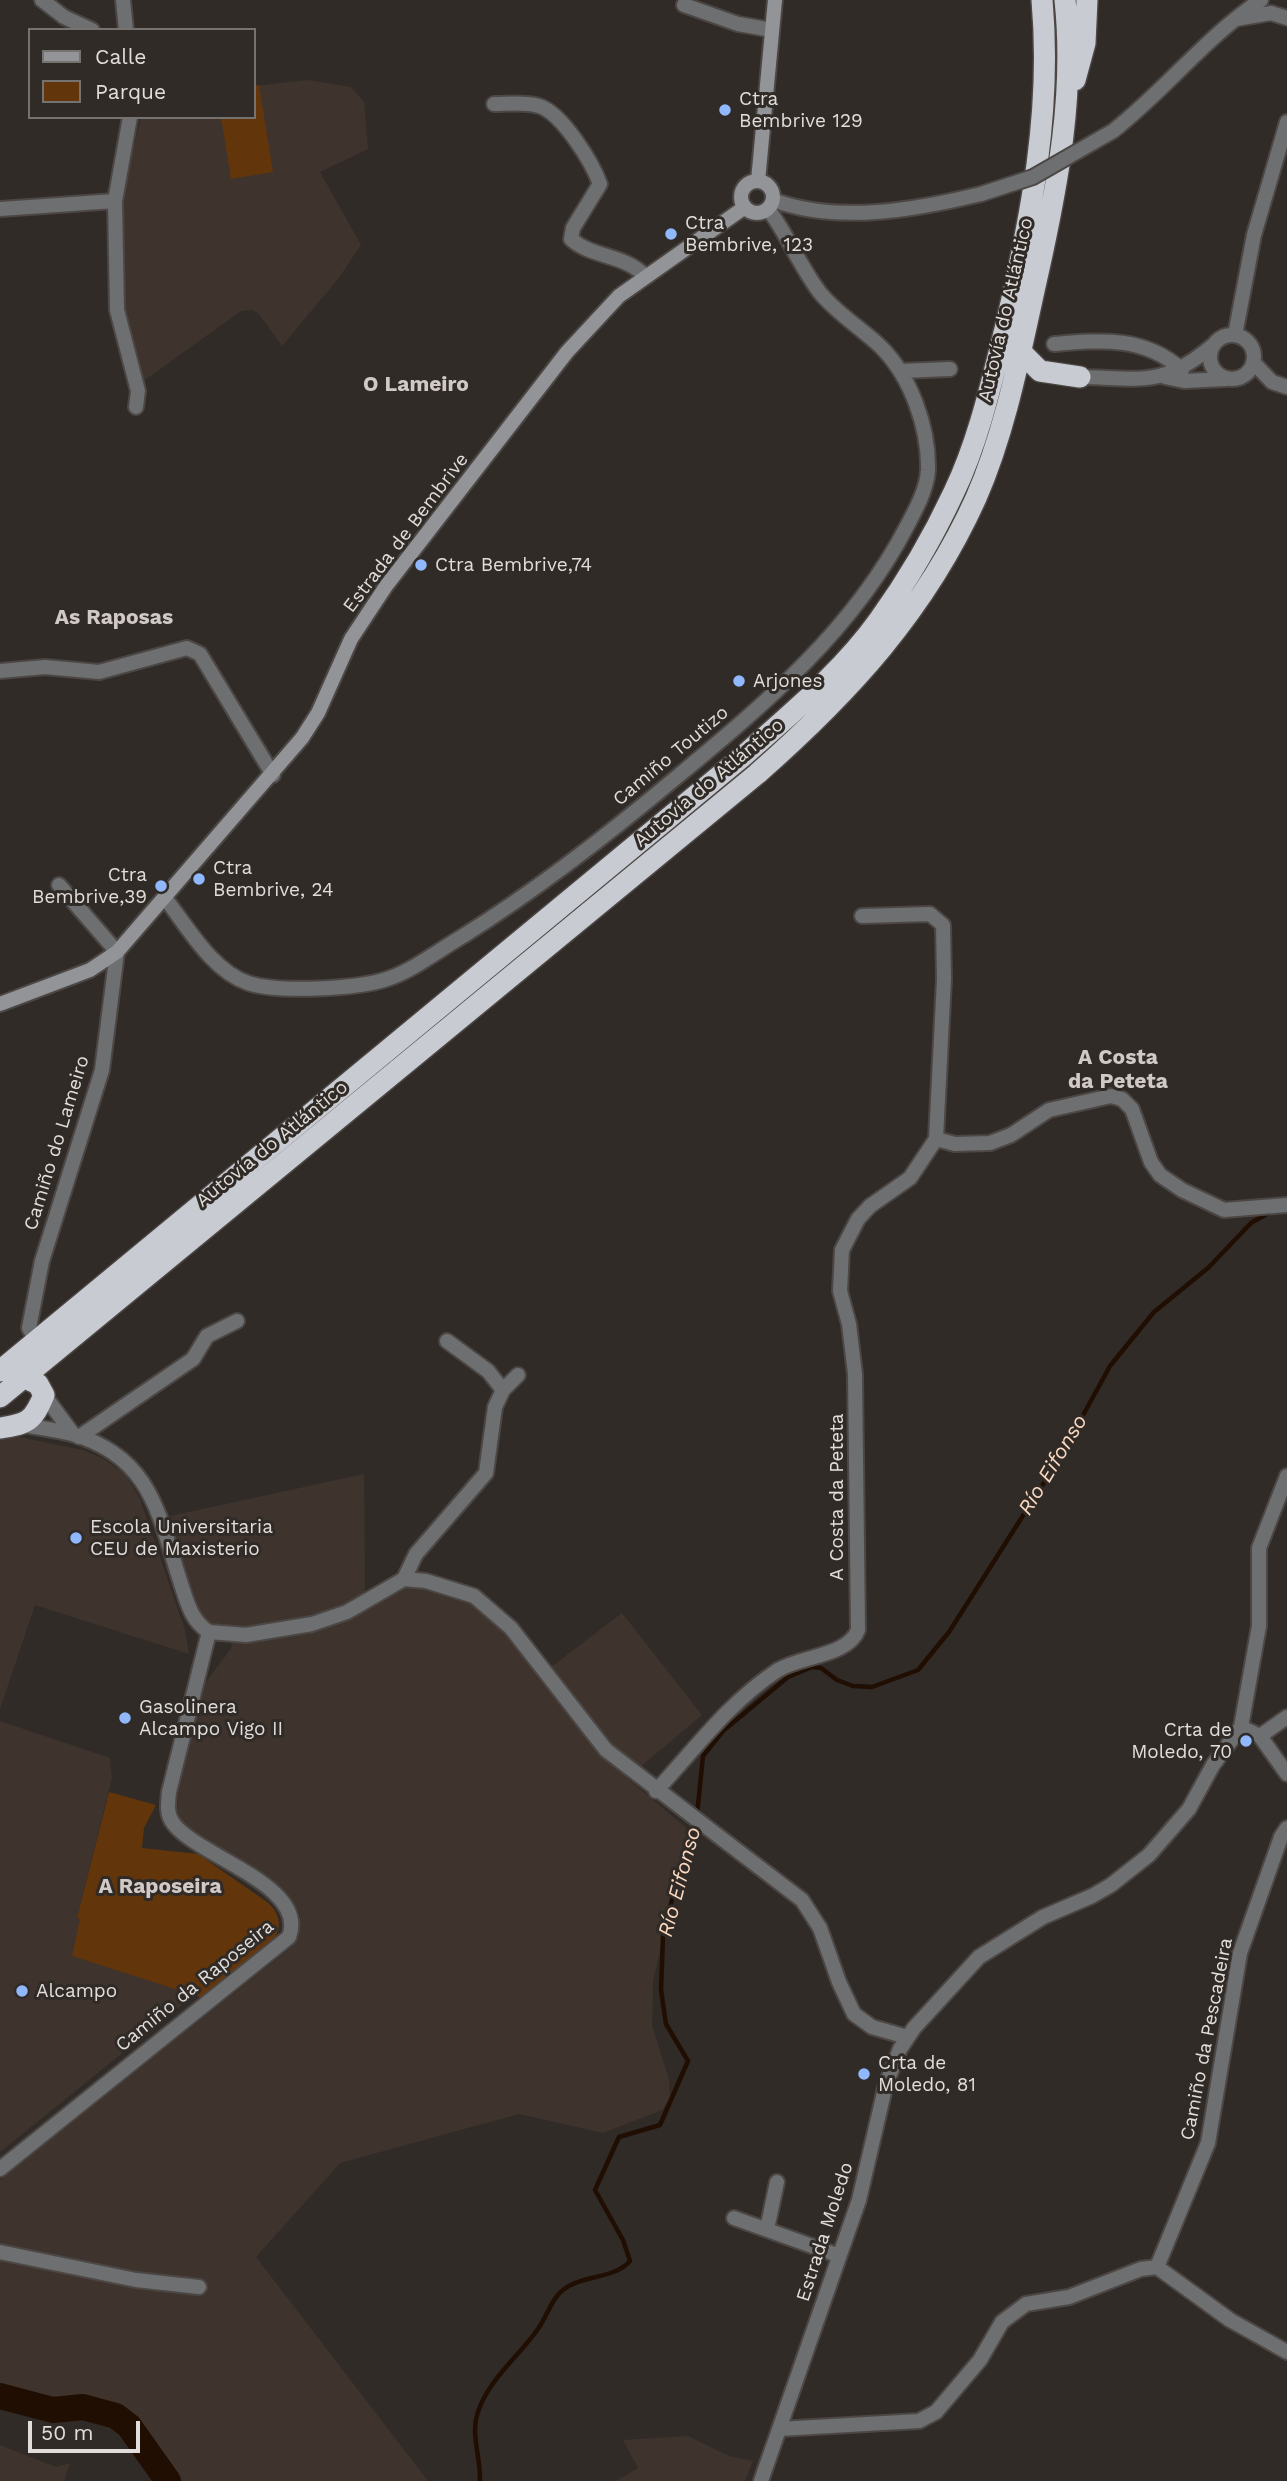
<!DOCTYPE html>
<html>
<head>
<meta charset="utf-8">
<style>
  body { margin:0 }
  #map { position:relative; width:1287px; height:2481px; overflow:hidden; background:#302b27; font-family:"Work Sans",sans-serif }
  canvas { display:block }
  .legend { position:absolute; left:28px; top:28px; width:228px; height:91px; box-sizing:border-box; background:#302b27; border:2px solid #76726f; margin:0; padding:9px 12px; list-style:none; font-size:21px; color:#e0dddb }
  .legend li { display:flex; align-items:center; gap:14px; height:35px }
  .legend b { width:35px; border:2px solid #76726f }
  .scale { position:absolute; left:28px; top:2421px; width:112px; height:32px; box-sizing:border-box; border:4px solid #e0dddb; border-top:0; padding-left:9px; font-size:21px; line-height:24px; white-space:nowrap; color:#e0dddb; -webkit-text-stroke:5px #302b27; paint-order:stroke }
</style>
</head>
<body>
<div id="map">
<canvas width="1287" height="2481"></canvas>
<ul class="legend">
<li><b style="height:9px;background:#929498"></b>Calle</li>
<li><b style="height:19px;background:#63350b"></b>Parque</li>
</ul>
<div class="scale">50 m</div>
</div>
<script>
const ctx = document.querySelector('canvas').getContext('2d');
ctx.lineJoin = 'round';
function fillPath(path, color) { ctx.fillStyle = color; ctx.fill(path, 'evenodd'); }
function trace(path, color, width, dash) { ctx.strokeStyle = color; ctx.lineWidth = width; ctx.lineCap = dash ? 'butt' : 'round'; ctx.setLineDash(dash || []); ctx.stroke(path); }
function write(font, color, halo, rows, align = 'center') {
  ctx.font = font + ' "Work Sans",sans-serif'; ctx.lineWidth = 6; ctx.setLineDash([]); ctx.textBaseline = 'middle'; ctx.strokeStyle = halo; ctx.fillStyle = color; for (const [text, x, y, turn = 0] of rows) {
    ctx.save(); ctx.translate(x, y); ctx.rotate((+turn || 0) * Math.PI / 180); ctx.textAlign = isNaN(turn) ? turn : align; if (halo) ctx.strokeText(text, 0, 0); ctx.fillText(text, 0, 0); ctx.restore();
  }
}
fillPath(new Path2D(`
  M308 80 351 87 364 102 368 149 320 172 361 245 338 279 282 346 259 314 253 310 241 311 142 382 124 307 123 192 141 117H254V86Z
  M19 1437 83 1450 102 1458 125 1474 140 1499 185 1630 189 1654 35 1605 0 1709V1438Z
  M364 1474 365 1601 404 1579 474 1596 546 1671 622 1613 702 1715 627 1778 689 1830 653 1981 652 2025 669 2080 670 2098 662 2110 603 2133 519 2114 340 2163 256 2257 428 2481H176L134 2421 119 2410 83 2400 54 2403 7 2393 0 2388V2180L287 1951 297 1940 300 1930V1914L291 1898 184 1826 177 1813 178 1788 201 1689 232 1647 226 1626 208 1622 201 1615 166 1517Z
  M0 1721 110 1758 112 1777 77 1918 81 1919 73 1956 194 1995 0 2152Z
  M688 2436 729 2456 753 2461 745 2481H616L638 2468 623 2440Z
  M0 2445 56 2467 70 2463 64 2481H0Z`), '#3e342d');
fillPath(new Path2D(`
  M259 85 273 172 231 179 221 117H254V86Z
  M109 1792 156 1805 144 1828 142 1848 198 1854 267 1902C279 1912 283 1926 274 1939L203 1998 72 1956 80 1919 77 1918Z`), '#63350b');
trace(new Path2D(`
  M697 1815 703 1756 723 1731 788 1677 812 1667 821 1668 837 1680 853 1686 872 1687 918 1670 949 1632 1059 1459 1110 1366 1154 1312 1208 1268 1251 1223 1272 1211
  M480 2481C481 2458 470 2434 478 2412 489 2378 521 2355 540 2326 547 2315 553 2297 563 2290 583 2274 613 2280 630 2261L623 2240 595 2190 619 2137 660 2125 688 2061 666 2024 661 1990 663 1936 679 1871 696 1823`), '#200e02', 4.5);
trace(new Path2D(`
  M0 2396 53 2410 83 2407 116 2416 129 2426 168 2481`), '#200e02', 26);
const street = new Path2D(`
  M42 0 64 17 92 30
  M123 0 126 30
  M684 5 738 24 772 30
  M1236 19 1271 13 1287 18
  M494 104C508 104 526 102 539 106 562 113 592 162 600 184L573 228 571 239C592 258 624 254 645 276
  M130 117 115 201 117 310 138 391 136 407
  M1113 131C1165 90 1206 37 1261 0
  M773 200C838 224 915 210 981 194
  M0 209 115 201
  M1210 357a22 22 0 1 1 44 0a22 22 0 1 1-44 0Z
  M1235 335 1254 235 1287 122
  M1054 344C1101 340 1145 336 1182 370
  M1253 362 1272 382 1287 387
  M900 371 950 369
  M1080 377C1141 378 1162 388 1212 346
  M1165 377 1184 381 1226 379
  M0 671 45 667 99 672 187 648 200 654 273 775
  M165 898C187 926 212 971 248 983 278 993 357 989 387 979 414 970 439 950 463 936 540 888 609 834 678 776 766 703 854 629 907 526 916 509 927 489 928 470 929 428 911 377 881 347 862 329 839 315 821 294 800 267 788 235 768 209
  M936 1139 955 1144 990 1143 1011 1135 1049 1110 1111 1096 1122 1099 1132 1109 1151 1162 1160 1175 1182 1190 1224 1210 1287 1205
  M36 1341 29 1328 42 1261 102 1070 117 952 59 885
  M447 1341 488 1371 503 1390
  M44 1395 73 1434
  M24 1425C40 1428 57 1430 72 1434 153 1457 159 1517 182 1587 188 1605 192 1621 209 1632L246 1635 312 1624 347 1612 404 1579 426 1581 474 1596 511 1628 606 1750 802 1900 820 1928 839 1982 854 2014 872 2027 907 2037
  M79 1437 193 1359 207 1336 237 1321
  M404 1579 416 1554 486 1473 495 1407 503 1390 518 1375
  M1241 1727 1260 1736 1287 1774
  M1260 1736 1287 1717
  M656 1791C695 1749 729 1702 778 1670 801 1656 848 1656 858 1630L855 1374 849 1324 840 1291 842 1250 858 1219 870 1206 910 1178 936 1139 944 979 943 925 930 914 862 916
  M1287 1828 1281 1837 1240 1953 1208 2143 1157 2267 1230 2320 1287 2352
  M0 2169 289 1937C309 1885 196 1856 173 1823 166 1814 168 1803 169 1792L209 1632
  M734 2218 837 2255
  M767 2229 777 2182
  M0 2252 136 2280 199 2287
  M779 2429 919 2421 936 2412 980 2360 1002 2322 1026 2304 1069 2297 1141 2269 1157 2267
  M761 2481 859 2200 886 2084 900 2049 914 2028 979 1957 1043 1917 1092 1896 1111 1885 1149 1855 1189 1809 1213 1765 1241 1727 1259 1626V1548L1287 1476`);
const secondary = new Path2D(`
  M741 197a16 16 0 1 1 32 0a16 16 0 1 1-32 0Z
  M758 181 775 0
  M0 1004 90 970 117 952 302 738 318 713 351 639 386 586 567 352 619 296 745 207`);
const highway = new Path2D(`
  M1075 80 1085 43 1087 0
  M1021 352 1040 371 1080 377
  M0 1371 741 758C789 715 842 672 879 620 908 580 933 537 954 492 979 440 992 380 1006 325 1031 217 1052 111 1042 0
  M0 1397 757 774C849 693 925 611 976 498 1007 427 1021 348 1038 273 1058 183 1075 93 1065 0
  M0 1428C28 1424 33 1421 44 1395L38 1384 12 1372`);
trace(street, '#4c4744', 18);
trace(secondary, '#4c4744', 18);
trace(highway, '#4c4744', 24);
trace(street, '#6d6f71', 14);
trace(secondary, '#929498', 14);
trace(highway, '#c8ccd2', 21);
const streetBridge = new Path2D(`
  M981 194 1033 177 1113 131`);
trace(streetBridge, '#4c4744', 18, []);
trace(streetBridge, '#6d6f71', 14);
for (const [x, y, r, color] of [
  [725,110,7,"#91b8fd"],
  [671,234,7,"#91b8fd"],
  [421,565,7,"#91b8fd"],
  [739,681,7,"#91b8fd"],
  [199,879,7,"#91b8fd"],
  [161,886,7,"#91b8fd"],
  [76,1538,7,"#91b8fd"],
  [125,1718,7,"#91b8fd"],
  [1246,1741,7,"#91b8fd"],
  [22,1991,7,"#91b8fd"],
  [864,2074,7,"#91b8fd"]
]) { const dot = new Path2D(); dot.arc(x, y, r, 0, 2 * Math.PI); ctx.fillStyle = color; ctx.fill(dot); trace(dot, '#302b27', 2.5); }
write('19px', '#e0dddb', '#302b27', [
  ["Ctra",739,99],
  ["Bembrive 129",739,121],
  ["Ctra",685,223],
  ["Bembrive, 123",685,245],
  ["Ctra Bembrive,74",435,565],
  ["Arjones",753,681],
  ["Ctra",213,868],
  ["Bembrive, 24",213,890],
  ["Ctra",147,875,"right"],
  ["Bembrive,39",147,897,"right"],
  ["Escola Universitaria",90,1527],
  ["CEU de Maxisterio",90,1549],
  ["Gasolinera",139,1707],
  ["Alcampo Vigo II",139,1729],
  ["Crta de",1232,1730,"right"],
  ["Moledo, 70",1232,1752,"right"],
  ["Alcampo",36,1991],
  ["Crta de",878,2063],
  ["Moledo, 81",878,2085]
], 'left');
write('19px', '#e0dddb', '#302b27', [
  ["Autovía do Atlántico",1006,310,-77],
  ["Estrada de Bembrive",406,533,-53],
  ["Camiño Toutizo",671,756,-40],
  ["Autovía do Atlántico",709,783,-40],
  ["Camiño do Lameiro",57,1143,-73],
  ["Autovía do Atlántico",272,1144,-39],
  ["A Costa da Peteta",837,1497,-90],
  ["Camiño da Raposeira",195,1986,-39],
  ["Camiño da Pescadeira",1207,2039,-79],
  ["Estrada Moledo",825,2232,-72]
]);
write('bold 21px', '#d0c9c5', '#302b27', [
  ["O Lameiro",416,385],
  ["As Raposas",114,618],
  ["A Costa",1118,1058],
  ["da Peteta",1118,1082],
  ["A Raposeira",160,1887]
]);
write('italic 21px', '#fbd8c0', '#302b27', [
  ["Río Eifonso",1053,1465,-59],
  ["Río Eifonso",680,1882,-75]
]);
</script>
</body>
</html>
